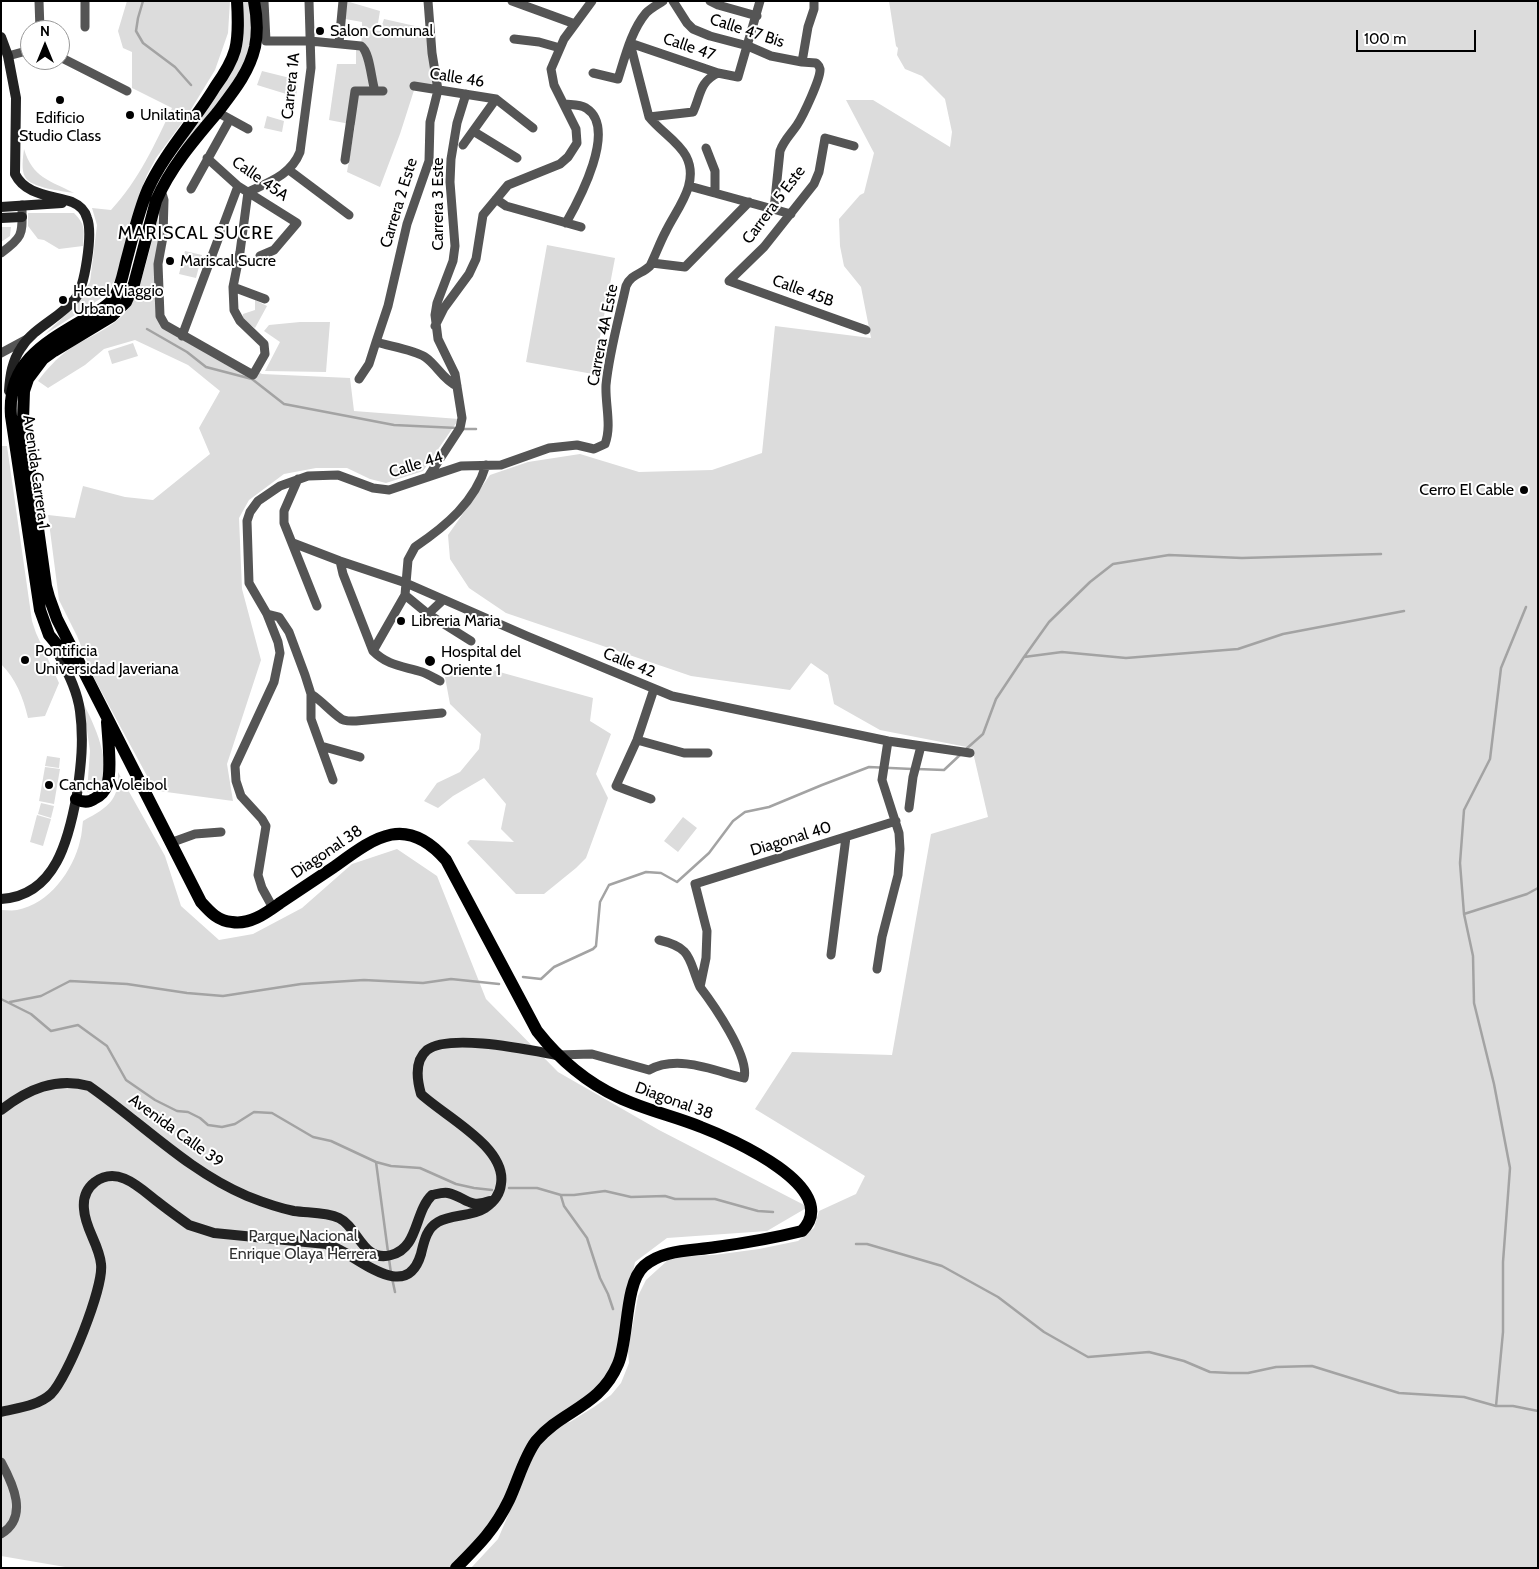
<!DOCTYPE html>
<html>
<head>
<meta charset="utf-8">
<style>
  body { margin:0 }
  #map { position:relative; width:1539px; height:1569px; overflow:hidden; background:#fff; font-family:Cabin,sans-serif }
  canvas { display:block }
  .frame { position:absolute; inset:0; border:2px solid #000; pointer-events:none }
  .north { position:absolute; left:20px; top:20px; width:50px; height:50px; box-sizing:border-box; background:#fff; border:1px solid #999; border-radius:50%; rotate:0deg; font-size:14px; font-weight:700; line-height:20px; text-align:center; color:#000 }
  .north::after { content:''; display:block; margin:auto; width:18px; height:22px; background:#000; clip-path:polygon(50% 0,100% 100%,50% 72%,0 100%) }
  .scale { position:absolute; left:1356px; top:30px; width:120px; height:22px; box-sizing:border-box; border:2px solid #000; border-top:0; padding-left:6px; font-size:15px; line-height:18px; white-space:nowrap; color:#000; -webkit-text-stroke:4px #fff; paint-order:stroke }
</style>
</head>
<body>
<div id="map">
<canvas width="1539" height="1569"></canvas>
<div class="frame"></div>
<div class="north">N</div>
<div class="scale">100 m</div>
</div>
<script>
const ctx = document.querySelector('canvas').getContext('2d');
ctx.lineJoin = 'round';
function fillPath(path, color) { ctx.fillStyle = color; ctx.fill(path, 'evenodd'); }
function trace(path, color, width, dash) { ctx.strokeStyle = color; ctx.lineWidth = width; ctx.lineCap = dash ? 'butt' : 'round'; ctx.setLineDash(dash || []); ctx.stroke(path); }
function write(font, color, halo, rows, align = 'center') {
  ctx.font = font + ' Cabin,sans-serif'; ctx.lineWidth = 4; ctx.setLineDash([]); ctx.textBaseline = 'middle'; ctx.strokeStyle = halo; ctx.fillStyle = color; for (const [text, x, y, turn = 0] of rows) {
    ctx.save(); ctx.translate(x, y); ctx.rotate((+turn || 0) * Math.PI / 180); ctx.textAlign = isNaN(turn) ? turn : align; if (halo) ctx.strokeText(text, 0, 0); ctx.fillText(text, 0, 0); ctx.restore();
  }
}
fillPath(new Path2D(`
  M127 1H230L228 33 215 70 187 116 156 158 147 175 140 193 118 274 111 287 103 297 44 335 73 308 90 282 97 225 92 208 111 210C139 180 155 144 172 108L132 88V52L123 48 118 31Z
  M240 1H249C250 14 254 31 252 43 245 80 197 130 173 160L231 66Z
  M346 1 380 11 377 29 362 28V22L345 19Z
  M889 1H1538V1568H471L498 1539 537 1447 556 1425 570 1422 594 1407 611 1395 621 1383 629 1363 628 1351 638 1296 646 1280 668 1260 684 1256 714 1255 759 1249 798 1241 814 1228 819 1211 856 1194 865 1176 755 1109 792 1052 892 1055 931 834 988 817 972 748 880 730 834 704 828 675 811 663 790 690 691 676 506 613 469 588 450 559 448 535 490 475 528 462 580 454 639 472 712 470 762 453 775 326 871 338 861 287 844 266 840 246 839 219 860 195 864 193 874 153 846 100H873L950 147 952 132 945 99 922 76 905 69 897 55 898 48 896 46Z
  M384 19 424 28 438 88 416 84 400 134 380 187 347 172 355 125 329 120 337 64H356V49H361L362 30 380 31Z
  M262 71 298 80 296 97 257 85Z
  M267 116 284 121 282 132 264 128Z
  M24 149C33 178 49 180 74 193 62 191 31 188 25 177 21 170 23 157 24 149Z
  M28 213H74C86 225 84 230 83 246L59 249 44 240 38 239 28 226Z
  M158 217 160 230 154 284 158 321 262 374 350 378 354 411 459 419 423 471 386 483 370 479 347 468H316L284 474 249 500 239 518 242 589 261 660 227 764 233 801 159 791 153 787 94 678 77 636 59 600 48 515 75 518 83 486 125 497 153 500 210 454 199 428 220 391 188 365 135 340 104 349 85 365 48 388 38 381C47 369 56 359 68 350 88 336 113 329 128 309 142 290 151 241 158 217Z
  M1 227H11L10 236 1 242Z
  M547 245 615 258 593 374 526 362Z
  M185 251 202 255 196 278 179 274Z
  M255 300 267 306 255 328 242 319 243 314 255 310Z
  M300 322H330L326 372 265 371 280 342 264 331 269 325Z
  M133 343 138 356 112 364 108 351Z
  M1 446H7L32 621 36 633 59 683 45 716 28 718C23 697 16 679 1 664Z
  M478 666 593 698 590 721 611 734 596 774 608 798 586 858 576 868 544 894H516L467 843 470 840 514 842 501 829 506 804 484 778 453 796 438 808 424 801 437 783 460 772 479 749 481 734 450 704 445 677Z
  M83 703C94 723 113 765 100 786 96 791 93 793 87 792L90 751Z
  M47 756 60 758 59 768 45 766Z
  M45 767 60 769 54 804 39 801Z
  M118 772 165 856 181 906 219 940 253 934 302 908 352 864 397 849 437 876 486 999 558 1072 659 1130 808 1207 767 1231 667 1238 635 1262 618 1345 610 1372 595 1392 553 1420 510 1495 454 1568H71L1 1556V910C6 910 12 911 17 910 49 904 73 871 80 841 82 834 82 827 83 821 95 814 111 807 116 792 118 787 118 778 118 772Z
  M41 803 54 806 51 818 38 814Z
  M37 815 51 819 43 846 30 842Z
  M683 817 697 828 678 852 664 841Z`), '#dcdcdc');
trace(new Path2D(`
  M143 1 138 18 136 31 143 43 175 67 191 85
  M147 329 187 352 206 367 252 379 284 404 394 425 457 428
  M463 429H476
  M1024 657 1049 622 1090 582 1113 564 1169 555 1242 558 1381 554
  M965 750 983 734 996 699 1024 657 1062 652 1126 658 1238 649 1283 634 1404 611
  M917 769 944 770 961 754
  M1464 914 1527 894 1538 888
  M523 977 541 979 554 967 593 949 596 946 600 902 609 885 646 872 661 873 677 882 709 853 733 821 745 812 769 807 822 785 869 767 912 769
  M1 999 31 1014 51 1031 78 1025 107 1046 126 1080 155 1100 177 1111 188 1112 200 1118 208 1125 222 1127 235 1124 254 1112 272 1113 313 1137 331 1141 376 1162 391 1166 420 1168 456 1184 474 1188 492 1190
  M10 1002 41 996 70 981 127 984 187 993 223 996 301 984 364 980 423 983 451 979 499 984
  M376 1162 388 1252
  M509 1188H537L561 1195H574L605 1191 631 1197 665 1196 675 1199H715L758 1211 773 1212
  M561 1196 564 1206 587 1238 600 1278 608 1294 613 1309
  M856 1244H867L942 1266 998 1297 1044 1332 1088 1357 1149 1352 1184 1361 1210 1372 1230 1373H1248L1276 1367 1312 1366 1399 1393 1464 1397 1496 1406H1513L1538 1411
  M389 1259 391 1273
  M392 1278 395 1292
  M1496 1406 1503 1332V1262L1510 1168 1494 1084 1474 1003 1473 956 1464 914 1460 863 1464 810 1490 759 1501 668 1526 607`), '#a3a3a3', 2.5);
trace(new Path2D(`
  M39 1 40 30
  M85 1V27
  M264 1 266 41H310L361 46C370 52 371 79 375 91
  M512 1 575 24
  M673 1 687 23 693 29 710 36 748 46 771 56 802 62 816 63C819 66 819 65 820 69 821 78 803 116 797 125 791 134 784 140 780 151L774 209
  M710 1 718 5 757 16
  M514 39 539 42 560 48
  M339 43 343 1
  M630 43 718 73 738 77 760 1
  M8 56 30 50
  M60 57 127 91
  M802 62 808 27 814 9V1
  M593 73 618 79C625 57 631 31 646 13 651 8 657 5 663 1
  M414 86 496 99 533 128
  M564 104C572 105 579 104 586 108 618 128 579 200 566 223
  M217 112 248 129
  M649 117 693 112C701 95 699 82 718 73
  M473 131 517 158
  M463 145 496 99
  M854 146 825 138 819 172 814 184 764 247 729 281 866 330
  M706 148 715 171V193
  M207 158 238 186 297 223 274 250 260 256
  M345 160 355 91H383
  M289 170 349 215
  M689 186 791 214
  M191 189 230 119
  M161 190 164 200 163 237 158 264 160 316 165 325 253 375 265 354 264 344 240 321 234 310 233 287 240 252 248 192C269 182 291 175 300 152L311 68 309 1
  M496 199 506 206 581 227
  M1 253C25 236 22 233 22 205
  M652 263 685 267 749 202
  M233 287 265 299
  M435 326 444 308 469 274 476 259 483 215 508 185 560 164 568 157 577 143 576 129 554 85 551 69 564 39 592 1
  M182 336 238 186
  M376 342C389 346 415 350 425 357 437 365 443 380 457 386
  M1 353 29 338
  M359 379 369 364 376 342 388 306 407 224 429 161 430 122 438 90 432 53 428 1
  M428 477 460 428 462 418 455 374 438 339 435 315 437 303 453 261 455 246 450 182 451 159 457 123 466 94
  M298 479 284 511V523L317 606
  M293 543 340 561 406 583 527 636 672 696 888 741 970 753
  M340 561 343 574 373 651C388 666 403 666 422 672 428 674 434 678 440 681
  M405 595 428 614 471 641
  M267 614 279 617 289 632 305 675 311 694V719L333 780
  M428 614 443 600
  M373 651 405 595 408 560 415 547C446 526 475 502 486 465
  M311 694C322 701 330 711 340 718 344 722 351 721 356 721L442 713
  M637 740 684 753H708
  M321 746 360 757
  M651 799 616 786 637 740 654 689
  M909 808 913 777 921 746
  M170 843 195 834 221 832
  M273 908 262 888 258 875 266 826 262 819 241 796 236 781 235 766 274 682 280 653 278 642 267 614 249 583 247 521 250 512 258 501 280 486 308 476 338 475 373 488 389 490 461 466 501 465 549 448 577 445 594 449 605 444C612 426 605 404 606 385 609 353 619 318 626 286 631 274 642 274 650 266 656 254 660 242 666 231 677 208 700 183 686 156 678 141 660 131 649 117L630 43
  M659 940C693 948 688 959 700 987
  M831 955 846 837
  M877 969 882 937 898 875 900 849 899 833 882 780 888 741
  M557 1055 592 1054 649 1070C678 1054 715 1071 744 1078 750 1057 713 1004 700 987L706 958 707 931 695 884 896 821
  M1 1462C13 1484 29 1517 1 1534`), '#555', 9);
trace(new Path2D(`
  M1 37 8 56 16 98 15 174C26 196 52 195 72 202 79 205 85 210 87 218 93 233 85 287 75 299 60 318 34 327 21 348 12 361 10 376 9 391
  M1 207 62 203
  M1 218 22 217
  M1 899C56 896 69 838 77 794 81 766 84 740 80 711 77 688 65 668 55 647
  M1 1110C28 1089 56 1077 89 1086 142 1123 188 1171 247 1196 262 1202 279 1208 294 1211 309 1213 326 1212 339 1218 358 1227 363 1263 391 1255 419 1248 414 1212 432 1195 437 1194 443 1192 448 1193 466 1197 468 1209 490 1201
  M1 1412C17 1408 38 1406 51 1394 68 1377 104 1287 101 1264 99 1244 85 1229 84 1209 83 1199 86 1189 95 1182 118 1165 140 1188 158 1202 168 1210 178 1217 189 1225L214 1233 326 1244C331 1246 336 1248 340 1250 364 1262 407 1301 421 1254 424 1242 426 1229 438 1222 452 1214 471 1217 485 1208 494 1202 500 1194 501 1184 507 1147 444 1116 421 1094 417 1080 414 1061 427 1050 450 1033 529 1050 557 1055`), '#222', 10);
trace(new Path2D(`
  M254 1C257 16 258 32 255 47 249 73 233 92 217 113 194 140 170 168 156 201L134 284 126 302 112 316 54 351 43 359 28 379 24 391 23 420 46 586 49 597 57 619 201 902C210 912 218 921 232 922 250 925 266 913 280 903 298 891 316 879 334 867 374 838 405 813 446 860L537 1031C559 1059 586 1082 618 1097 645 1110 674 1116 701 1127 730 1138 844 1188 802 1231 774 1238 745 1243 716 1247 693 1251 663 1249 644 1266 624 1284 629 1340 618 1364 600 1407 562 1410 536 1441 524 1457 518 1481 509 1500 495 1529 479 1545 456 1568
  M74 665 49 635 40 610 11 416C7 363 44 343 83 320 94 314 106 308 114 298 121 287 123 274 126 262 133 237 138 212 148 189 165 152 194 122 215 87 223 76 231 64 235 50 239 35 238 17 237 1
  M76 799C82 802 88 803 94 799 100 796 105 791 107 785 112 772 108 738 107 722`), '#000', 12);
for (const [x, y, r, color] of [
  [320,31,5,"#000"],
  [60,100,5,"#000"],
  [130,115,5,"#000"],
  [170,261,5,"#000"],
  [63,300,5,"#000"],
  [1524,490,5,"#000"],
  [401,621,5,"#000"],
  [25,660,5,"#000"],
  [430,661,6,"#000"],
  [49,785,5,"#000"]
]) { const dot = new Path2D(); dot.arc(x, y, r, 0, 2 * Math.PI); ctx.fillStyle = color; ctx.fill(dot); trace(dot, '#fff', 2); }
write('16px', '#000', '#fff', [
  ["Salon Comunal",330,31],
  ["Unilatina",140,115],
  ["Edificio",60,118,"center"],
  ["Studio Class",60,136,"center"],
  ["Mariscal Sucre",180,261],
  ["Hotel Viaggio",73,291],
  ["Urbano",73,309],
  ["Cerro El Cable",1514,490,"right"],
  ["Libreria Maria",411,621],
  ["Pontificia",35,651],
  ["Universidad Javeriana",35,669],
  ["Hospital del",441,652],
  ["Oriente 1",441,670],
  ["Cancha Voleibol",59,785]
], 'left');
write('16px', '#000', '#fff', [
  ["Calle 47 Bis",747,31,18],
  ["Calle 47",689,47,19],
  ["Calle 46",457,78,9],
  ["Carrera 1A",291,86,-84],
  ["Calle 45A",260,179,35],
  ["Carrera 2 Este",399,203,-73],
  ["Carrera 3 Este",438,204,-90],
  ["Carrera 5 Este",774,205,-53],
  ["Calle 45B",803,291,20],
  ["Carrera 4A Este",603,335,-79],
  ["Calle 44",416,465,-17],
  ["Avenida Carrera 1",36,472,82],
  ["Calle 42",629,663,22],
  ["Diagonal 40",791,839,-17],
  ["Diagonal 38",327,852,-34],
  ["Diagonal 38",674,1101,20],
  ["Avenida Calle 39",176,1131,36]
]);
write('16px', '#333', '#fff', [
  ["Parque Nacional",303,1236],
  ["Enrique Olaya Herrera",303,1254]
]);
ctx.letterSpacing = '1px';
write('18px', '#000', '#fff', [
  ["MARISCAL SUCRE",196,234]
]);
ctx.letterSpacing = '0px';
</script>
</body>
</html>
